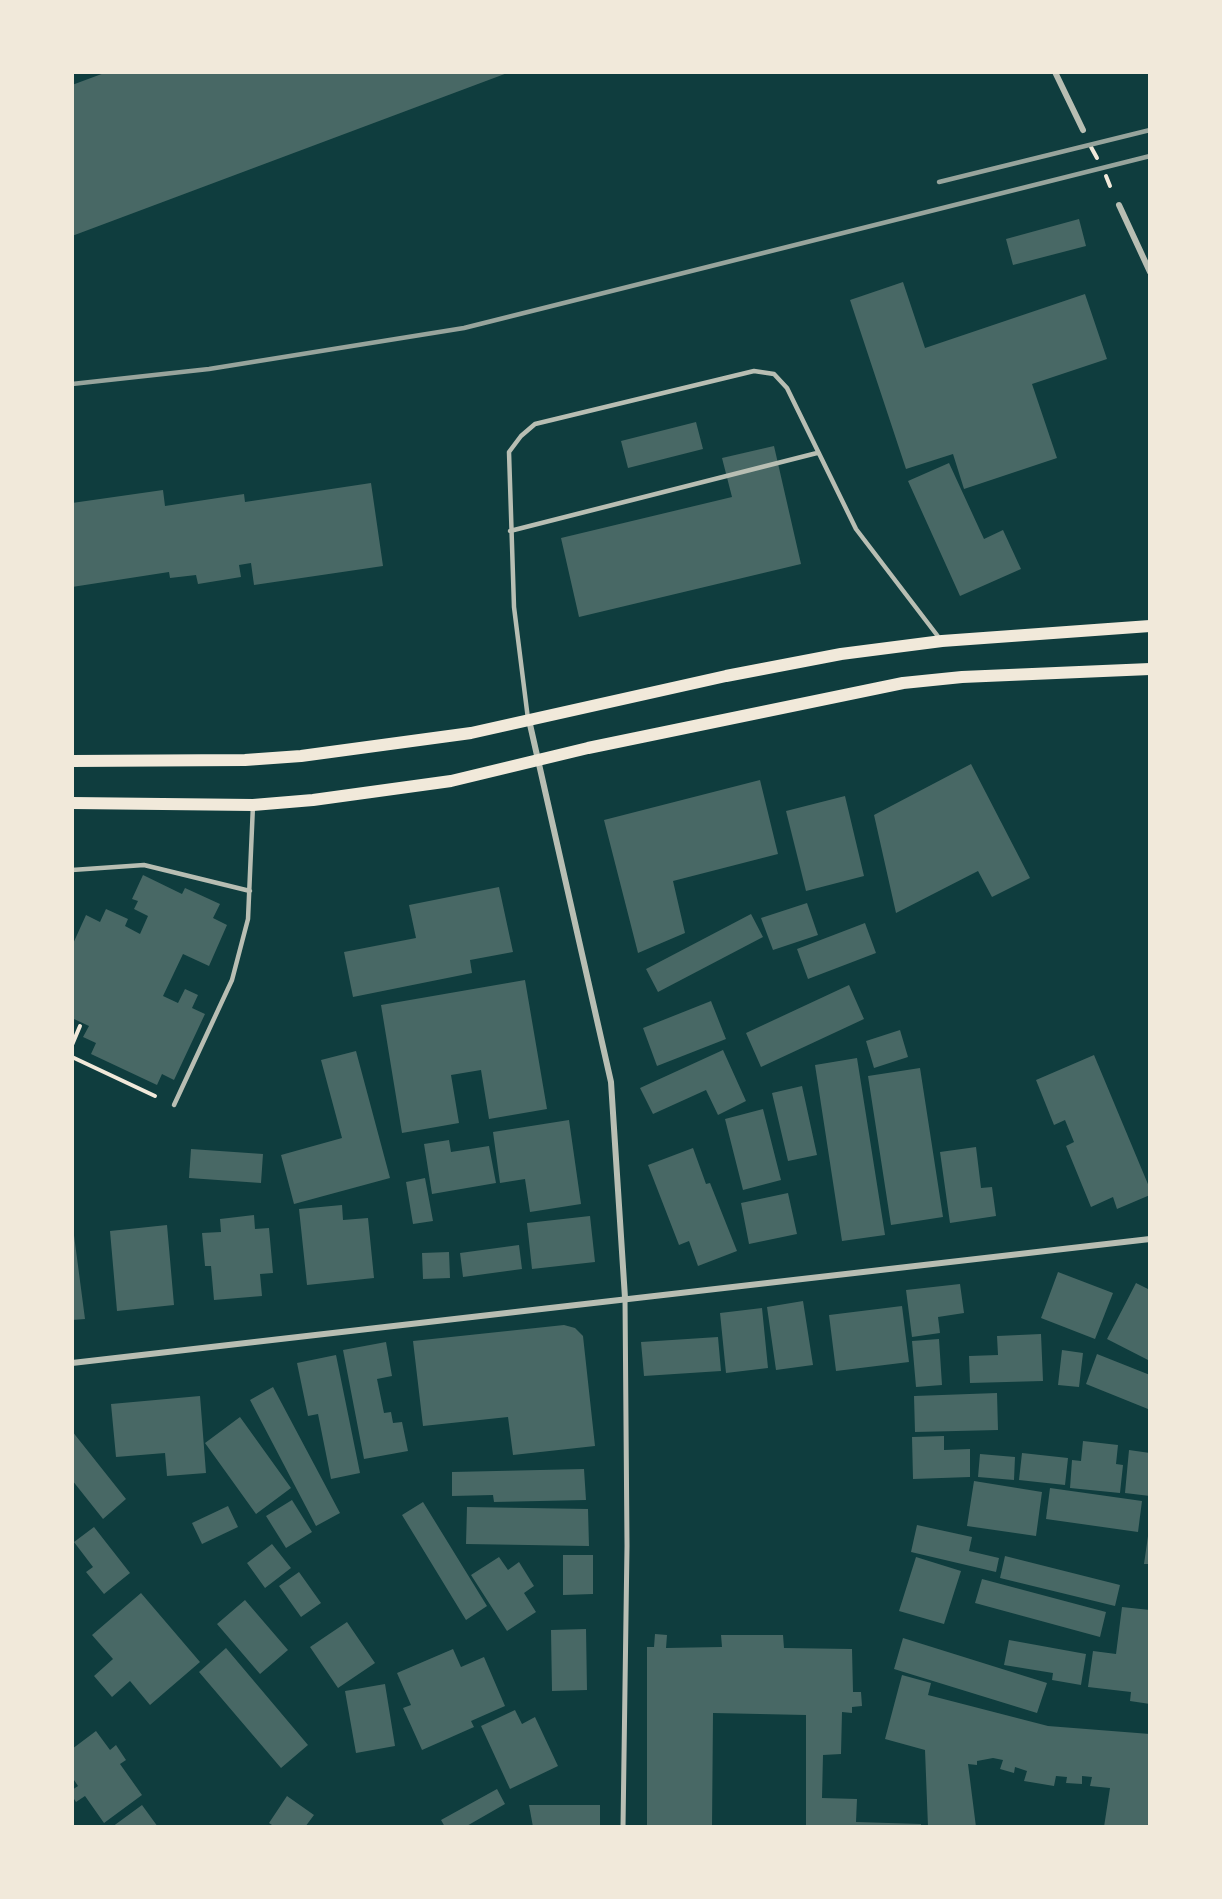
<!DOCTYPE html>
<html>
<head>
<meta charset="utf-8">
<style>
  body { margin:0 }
  #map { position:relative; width:1222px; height:1899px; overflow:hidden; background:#0f3d3e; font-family:Roboto,sans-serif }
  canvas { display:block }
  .frame { position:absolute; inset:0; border:74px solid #f1e9da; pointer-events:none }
</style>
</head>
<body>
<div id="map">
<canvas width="1222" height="1899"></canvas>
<div class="frame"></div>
</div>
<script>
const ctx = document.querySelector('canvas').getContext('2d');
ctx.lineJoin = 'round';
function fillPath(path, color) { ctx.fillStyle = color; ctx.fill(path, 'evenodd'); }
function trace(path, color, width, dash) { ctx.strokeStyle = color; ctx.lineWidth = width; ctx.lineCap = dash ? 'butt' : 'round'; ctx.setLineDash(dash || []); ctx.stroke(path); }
fillPath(new Path2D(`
  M107 72H510L72 236V85Z
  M1079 219 1086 246 1013 265 1006 239Z
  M903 282 925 348 1085 294 1107 359 1032 384 1057 458 964 489 953 454 906 469 850 300Z
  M696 422 703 449 628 468 621 441Z
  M774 446 801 564 579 617 561 538 732 497 722 458Z
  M949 463 984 539 1003 530 1021 569 960 596 908 481Z
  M371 483 383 566 254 585 251 563 239 565 241 577 198 584 196 575 170 578 169 572 72 587V503L163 490 165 506 244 494 245 502Z
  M971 764 1030 878 992 897 978 871 896 913 874 815Z
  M760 780 778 854 673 881 685 933 638 953 604 820Z
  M845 796 864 876 806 891 786 811Z
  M143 875 182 894 185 888 220 904 213 918 227 925 209 966 183 954 163 996 178 1003 185 989 198 995 192 1008 205 1014 174 1080 162 1074 157 1085 91 1054 96 1043 83 1037 89 1026 74 1019 72 1024V946L86 915 100 922 106 909 128 919 125 926 140 934 148 916 134 909 138 901 132 899Z
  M499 887 513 952 470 960 472 973 353 997 344 952 416 938 409 905Z
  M807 903 818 935 773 950 761 918Z
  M751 914 763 937 658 992 646 969Z
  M865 923 876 953 808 979 797 949Z
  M525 980 547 1109 489 1119 481 1070 451 1075 459 1123 402 1133 381 1005Z
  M849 985 864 1019 761 1067 746 1033Z
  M711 1001 726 1039 657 1066 643 1028Z
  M900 1030 908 1057 874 1068 866 1041Z
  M723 1050 746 1101 718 1115 706 1090 653 1114 640 1088Z
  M356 1051 390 1178 294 1204 281 1155 342 1138 321 1060Z
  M1094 1055 1150 1189V1195L1117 1209 1113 1197 1091 1207 1066 1146 1074 1142 1065 1120 1054 1125 1036 1080Z
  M857 1058 885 1235 842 1241 815 1065Z
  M920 1068 943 1217 891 1225 868 1076Z
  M802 1086 817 1155 788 1161 772 1093Z
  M763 1109 781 1180 743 1190 725 1119Z
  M569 1120 581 1204 530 1212 525 1179 500 1183 493 1132Z
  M449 1140 451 1152 489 1146 496 1183 432 1194 424 1144Z
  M976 1147 981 1188 992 1187 996 1216 950 1223 940 1152Z
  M693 1148 706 1184 710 1183 737 1251 698 1266 689 1241 679 1245 648 1165Z
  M191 1149 263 1154 261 1183 189 1178Z
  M425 1178 433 1221 413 1224 406 1182Z
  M788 1193 797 1234 749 1244 741 1203Z
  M342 1205 343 1220 368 1218 374 1278 307 1285 299 1209Z
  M254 1215 255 1229 269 1228 273 1273 260 1274 262 1296 214 1300 211 1266H205L202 1233 221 1232 220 1219Z
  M590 1216 595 1262 532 1269 527 1223Z
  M72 1220 85 1319 72 1320Z
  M167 1225 174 1305 117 1311 110 1231Z
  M519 1245 522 1269 463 1277 460 1253Z
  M449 1252 450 1278 423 1279 422 1253Z
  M1058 1272 1113 1293 1095 1339 1041 1318Z
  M1136 1283 1150 1290V1361L1107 1339Z
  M960 1284 964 1313 938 1317 940 1333 912 1337 906 1290Z
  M803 1301 813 1365 776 1370 767 1307Z
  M902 1306 909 1362 836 1371 829 1315Z
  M762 1308 768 1368 726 1373 720 1313Z
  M564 1325 575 1328 583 1336 595 1446 513 1455 508 1417 423 1426 413 1341Z
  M1041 1334 1043 1381 970 1383 969 1356 998 1355 997 1336Z
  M718 1337 721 1371 644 1376 641 1342Z
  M939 1339 942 1385 916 1387 912 1341Z
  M386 1342 392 1376 377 1379 384 1413 391 1412 393 1423 402 1422 408 1451 364 1459 343 1350Z
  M1062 1350 1083 1353 1079 1387 1058 1385Z
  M1097 1354 1150 1375 1148 1409 1086 1384Z
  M336 1355 360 1473 331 1479 318 1414 308 1416 297 1363Z
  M273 1387 340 1513 316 1526 250 1400Z
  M997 1393 998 1430 915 1432 914 1396Z
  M200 1396 206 1473 167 1476 165 1453 116 1457 111 1404Z
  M240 1417 291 1488 256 1514 205 1443Z
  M72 1431 126 1499 103 1519 72 1480Z
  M944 1436V1450L970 1449V1477L913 1479 912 1437Z
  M1083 1441 1118 1445 1116 1464 1123 1465 1120 1493 1070 1488 1072 1460 1081 1461Z
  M1129 1450 1150 1453V1496L1125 1493Z
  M1022 1453 1068 1458 1065 1485 1019 1480Z
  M980 1454 1015 1457 1014 1480 978 1477Z
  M584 1469 586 1500 494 1502 493 1495 452 1496V1472Z
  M974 1481 1042 1492 1036 1536 967 1526Z
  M1050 1488 1142 1501 1138 1532 1046 1519Z
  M292 1500 312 1532 286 1548 266 1516Z
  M423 1502 487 1606 466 1620 402 1515Z
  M228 1506 238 1527 202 1544 192 1523Z
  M467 1507 588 1509 589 1546 466 1544Z
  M917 1525 972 1537 969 1551 999 1558 996 1572 911 1552Z
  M94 1527 130 1573 104 1594 86 1572 93 1567 74 1542Z
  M1149 1529H1150V1564H1144Z
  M272 1544 291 1568 265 1588 247 1563Z
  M563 1555H593V1594L563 1595Z
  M1005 1556 1120 1585 1115 1606 1000 1578Z
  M499 1557 508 1570 519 1562 534 1586 524 1593 536 1612 507 1631 471 1575Z
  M916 1557 961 1571 944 1624 899 1611Z
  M299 1572 321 1603 301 1617 279 1586Z
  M982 1579 1106 1612 1100 1637 975 1603Z
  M141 1593 200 1662 150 1705 130 1681 112 1697 94 1676 113 1659 92 1635Z
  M245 1600 288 1650 260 1674 217 1624Z
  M1122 1607 1150 1610V1704L1130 1701 1131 1692 1088 1687 1093 1651 1116 1654Z
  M347 1622 375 1663 338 1688 310 1647Z
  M586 1629 587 1690 552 1691 551 1630Z
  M655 1634 667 1635 666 1648 722 1647 721 1635H783L784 1648 852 1649 853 1692H861L862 1706 852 1707V1713L842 1712 841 1754 823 1755 822 1798 857 1799 856 1822 921 1824V1827H806V1715L713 1713 712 1827H647V1647H654Z
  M903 1638 1047 1683 1037 1713 894 1669Z
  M1009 1640 1086 1654 1081 1685 1052 1680 1053 1673 1004 1665Z
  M226 1648 308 1745 281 1768 199 1672Z
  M453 1649 461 1667 484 1657 505 1706 471 1721 474 1727 422 1750 403 1708 411 1705 397 1673Z
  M902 1675 931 1683 928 1695 1048 1726 1150 1734V1827H1104L1110 1788 1090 1786 1092 1777 1082 1776V1784L1066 1783 1067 1777 1056 1776 1054 1786 1024 1781 1027 1771 1015 1767 1014 1773 1000 1769 1003 1760 993 1758 977 1761V1765L968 1764 976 1827H928L925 1750 885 1739Z
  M385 1684 395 1746 356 1753 345 1691Z
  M515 1710 522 1724 535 1717 558 1766 510 1789 481 1726Z
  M96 1731 110 1750 116 1745 126 1760 120 1764 142 1795 104 1823 85 1796 76 1802 72 1796V1790L78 1786 72 1777V1749Z
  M497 1789 505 1804 465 1827H445L441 1820Z
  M287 1796 314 1815 305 1827H275L269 1823Z
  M142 1805 158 1827H112Z
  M529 1805H600V1827H533Z`), '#486865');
trace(new Path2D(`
  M1091 147 1097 158
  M1106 176 1110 186
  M72 1045 80 1026
  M72 1057 155 1096`), '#f1e9da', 4);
trace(new Path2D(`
  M510 531 817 453
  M528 719 514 607 509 452 521 436 535 424 754 371 774 374 787 388 856 529 940 639
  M72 870 144 865 250 891
  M174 1105 232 980 248 919 253 805`), '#b8beb3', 4.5);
trace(new Path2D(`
  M623 1827 627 1546 625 1298`), '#b8beb3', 5);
trace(new Path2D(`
  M1055 72 1083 130
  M1119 205 1150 272
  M529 720 611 1082 625 1298
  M72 1363 1150 1239`), '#b8beb3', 6);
trace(new Path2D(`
  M72 761 245 760 301 756 471 733 726 676 841 654 942 641 1150 626
  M72 803 253 805 313 800 451 781 588 748 903 683 962 677 1150 669`), '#f1e9da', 12);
trace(new Path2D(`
  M939 182 1150 130
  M72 384 209 369 464 328 1150 156`), '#97a49c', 4.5);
</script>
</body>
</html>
